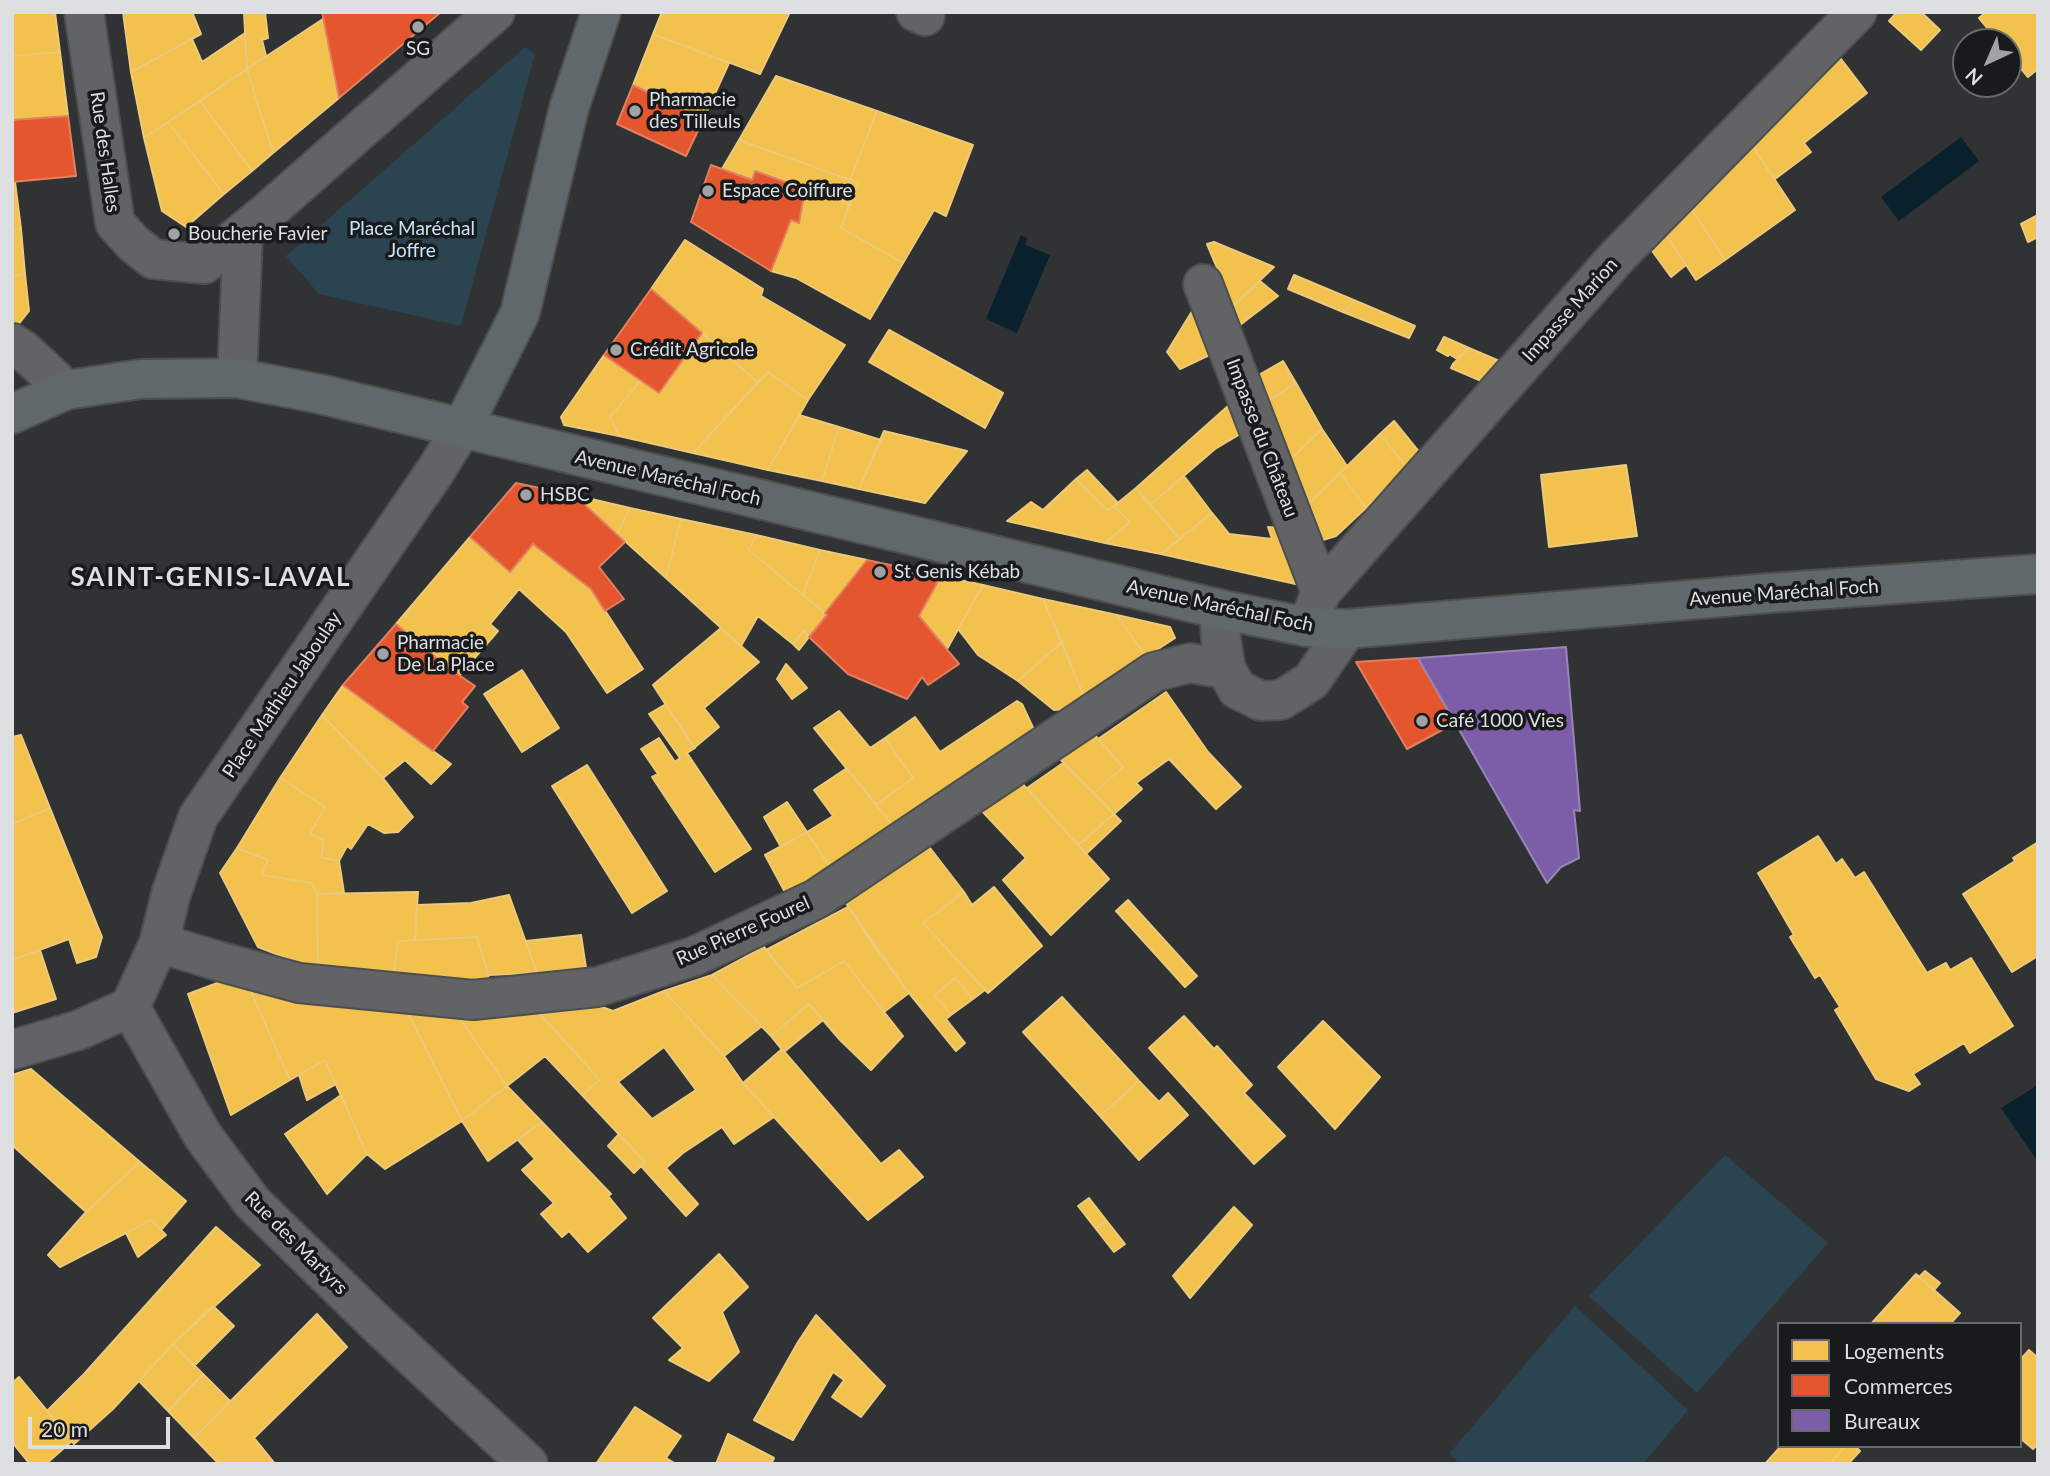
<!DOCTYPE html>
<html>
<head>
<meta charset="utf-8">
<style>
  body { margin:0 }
  #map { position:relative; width:2050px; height:1476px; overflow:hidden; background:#303234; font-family:Lato,sans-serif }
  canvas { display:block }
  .frame { position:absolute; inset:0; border:14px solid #dddfe1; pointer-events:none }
  .legend { position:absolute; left:1777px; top:1322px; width:245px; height:126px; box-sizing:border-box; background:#181a1b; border:2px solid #67696a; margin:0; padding:9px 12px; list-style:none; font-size:21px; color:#dddfe1 }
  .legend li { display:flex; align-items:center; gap:14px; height:35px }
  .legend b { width:35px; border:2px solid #67696a }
  .north { position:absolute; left:1952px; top:28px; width:70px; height:70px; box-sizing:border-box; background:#181a1b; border:2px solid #67696a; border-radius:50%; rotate:224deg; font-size:19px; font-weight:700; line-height:28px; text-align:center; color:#dddfe1 }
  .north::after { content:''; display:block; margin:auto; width:24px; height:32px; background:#a0a2a4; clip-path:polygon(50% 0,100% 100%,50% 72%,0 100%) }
  .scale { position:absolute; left:28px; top:1417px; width:142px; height:32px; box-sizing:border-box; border:4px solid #dddfe1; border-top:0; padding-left:9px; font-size:21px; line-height:24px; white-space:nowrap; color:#dddfe1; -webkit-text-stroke:5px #181a1b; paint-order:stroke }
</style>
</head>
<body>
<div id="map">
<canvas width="2050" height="1476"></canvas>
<div class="frame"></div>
<ul class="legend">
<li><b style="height:19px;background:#f2c14e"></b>Logements</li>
<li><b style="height:19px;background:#e4572e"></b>Commerces</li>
<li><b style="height:19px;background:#7b5ea7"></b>Bureaux</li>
</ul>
<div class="north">N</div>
<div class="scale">20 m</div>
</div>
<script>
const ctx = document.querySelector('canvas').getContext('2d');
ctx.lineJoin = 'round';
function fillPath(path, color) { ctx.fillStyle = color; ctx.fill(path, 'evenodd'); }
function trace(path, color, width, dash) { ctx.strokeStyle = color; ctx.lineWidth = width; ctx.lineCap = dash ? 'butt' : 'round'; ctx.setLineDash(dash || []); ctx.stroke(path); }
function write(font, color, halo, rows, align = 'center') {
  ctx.font = font + ' Lato,sans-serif'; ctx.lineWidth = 7; ctx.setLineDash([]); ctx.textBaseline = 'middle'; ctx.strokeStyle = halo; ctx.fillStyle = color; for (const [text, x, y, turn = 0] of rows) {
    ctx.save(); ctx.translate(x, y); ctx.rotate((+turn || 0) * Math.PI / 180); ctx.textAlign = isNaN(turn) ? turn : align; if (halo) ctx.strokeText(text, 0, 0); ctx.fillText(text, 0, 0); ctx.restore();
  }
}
fillPath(new Path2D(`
  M525 47 535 54 461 326 319 294 286 256Z
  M1725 1155 1828 1243 1697 1393 1589 1296Z
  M1575 1306 1688 1410 1643 1464H1460L1449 1454Z`), '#2b4452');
fillPath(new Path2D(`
  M1961 137 1979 161 1899 221 1881 197Z
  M1021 235 1027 238 1025 245 1050 255 1017 333 986 319Z
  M2038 1085V1162L2001 1108Z`), '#08212d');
const homes = new Path2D(`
  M12 12H55L60 52 12 56Z
  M123 12H192L201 34 131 72Z
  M244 12H265L268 38 262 40 266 56 247 69Z
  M662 12H790L760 74 653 34Z
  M1897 12H1921L1940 30 1921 50 1889 21Z
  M1986 12H2038V69L2028 77 2008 53V42H1999L1979 18Z
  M323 19 339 98 273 153 247 69Z
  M245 33 247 69 144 138 131 72 192 39 202 62Z
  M653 34 729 63 703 120 633 85Z
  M60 52 68 116 12 120V56Z
  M1838 55 1867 93 1804 143 1811 152 1775 179 1751 144Z
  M247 69 273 153 252 171 200 101Z
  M776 76 877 111 850 180 739 140Z
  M200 101 252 171 224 194 168 122Z
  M877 111 973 145 946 216 934 210 903 263 841 228 858 183 850 180Z
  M168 122 224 194 186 227 162 211 144 138Z
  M739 140 858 183 849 204 755 171 752 180 722 169Z
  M1751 144 1795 210 1725 260 1690 207Z
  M12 182H15L21 229 12 230Z
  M805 189 849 204 841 228 903 263 870 319 796 278 771 271 791 220 799 223Z
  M1690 207 1725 260 1696 280 1665 233Z
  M2038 215V237L2028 242 2021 224Z
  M21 229 25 274 12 276V230Z
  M1665 233 1686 265 1671 277 1650 248Z
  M685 240 763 289 761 296 845 345 808 400 768 372 758 382 651 289Z
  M1214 242 1274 267 1233 306 1207 244Z
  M25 274 29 311 18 325 12 321V276Z
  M1294 275 1356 301 1343 312 1288 289Z
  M1260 281 1278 296 1240 325 1233 306Z
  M1202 295 1220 350 1180 369 1167 352Z
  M1356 301 1415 326 1409 338 1343 312Z
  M889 330 1003 393 985 428 869 362Z
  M702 333 758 382 693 453 619 436 610 417 641 380 659 393Z
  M1444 337 1469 348 1457 359 1449 354 1448 356 1437 350Z
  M1469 348 1504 363 1486 383 1451 368 1453 364Z
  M604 355 641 380 610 417 619 436 564 425 561 417Z
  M1283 361 1296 383 1266 402 1257 376Z
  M768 372 808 400 768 470 693 453Z
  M1296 383 1322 429 1286 464 1266 402Z
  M1237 398 1247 430 1215 449 1150 505 1136 488Z
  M799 415 839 427 822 481 768 470Z
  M1394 421 1420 453 1407 467 1380 434Z
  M839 427 881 440 859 489 822 481Z
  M1322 429 1347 466 1302 510 1286 464Z
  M884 431 967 451 925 503 859 489Z
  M1380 434 1407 467 1366 508 1340 473Z
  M1626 465 1637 536 1549 547 1541 475Z
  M1087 470 1118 503 1107 510 1076 479Z
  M1340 473 1366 508 1336 536 1313 543 1302 510Z
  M1184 476 1212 513 1180 539 1150 505Z
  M1076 479 1107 510 1114 506 1130 522 1105 543 1007 521 1031 502 1043 510Z
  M1136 488 1180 539 1161 554 1105 543 1130 522 1114 506Z
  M587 498 630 508 617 534 584 504Z
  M630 508 681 519 666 578 617 534Z
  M1212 513 1229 534 1272 539 1268 527 1281 528 1300 585 1161 554Z
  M681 519 756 535 749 550 827 615 809 637 804 631 793 644 758 616 741 646 666 578Z
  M756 535 820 550 803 595 749 550Z
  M470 537 510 572 533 544 591 589 643 669 607 693 566 632 519 589 490 624 498 631 459 676 450 669 396 624Z
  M820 550 867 560 825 613 803 595Z
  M941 576 983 585 947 649 919 616Z
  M983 585 1043 599 1062 642 1018 681 978 655 958 629Z
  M1043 599 1117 615 1146 657 1085 699Z
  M1117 615 1170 627 1175 638 1146 657Z
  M721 628 759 662 704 708 719 727 694 748 653 685Z
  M804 631 809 637 799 650 793 644Z
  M1062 642 1085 699 1068 709 1054 710 1018 681Z
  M786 664 807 688 792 699 777 679Z
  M522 670 559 728 522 752 484 694Z
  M343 685 433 751 451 764 431 784 405 760 383 778 322 715Z
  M1166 692 1208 752 1241 787 1216 809 1169 759 1136 783 1142 789 1114 814 1094 793 1123 767 1098 739Z
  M1017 701 1022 704 1035 732 894 827 876 805 913 778 885 738 915 717 940 752Z
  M666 704 695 748 687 753 751 849 715 872 652 777 658 774 641 749 659 738 675 762 680 758 649 714Z
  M839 711 870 748 885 738 913 778 876 805 814 728Z
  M322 715 383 778 413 817 398 832 384 833 368 824 351 849 347 846 339 861 321 857 324 840 310 834 325 807 280 778Z
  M1094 734 1123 767 1094 793 1057 756Z
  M21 735 50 808 12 824V737Z
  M1063 763 1114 814 1078 845 1027 788Z
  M587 765 667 891 632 913 552 786Z
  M847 768 894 827 831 868 807 832 833 816 814 790Z
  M280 778 325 807 310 834 324 840 321 857 339 861 344 893 317 894 312 883 262 875 268 860 237 848Z
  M1020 781 1109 879 1051 935 1003 880 1026 858 981 810Z
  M787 802 807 832 781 847 764 817Z
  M50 808 102 937 96 957 77 963 69 939 12 960V824Z
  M1114 814 1121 821 1086 854 1078 845Z
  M807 832 831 868 786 894 765 855Z
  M1818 836 1836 864 1842 859 1855 878 1864 872 1927 973 1946 963 1950 970 1971 958 2013 1026 1970 1053 1964 1043 1913 1074 1920 1084 1909 1091 1876 1079 1835 1010 1840 1007 1820 975 1815 978 1790 937 1794 935 1758 873Z
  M2038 842V956L2012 972 1963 894 2015 861 2013 858Z
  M237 848 268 860 262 875 312 883 317 894 318 970 258 947 220 873Z
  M930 848 964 892 923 923 985 990 973 999 955 978 935 995 951 1015 946 1019 965 1043 956 1051 909 993 845 902Z
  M994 887 1042 946 988 993 923 923 964 892 972 905Z
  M418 892 415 940 398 941 393 980 318 970 317 894Z
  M509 895 537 973 488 975 477 937 415 940 417 905 471 903Z
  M1128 900 1197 976 1185 987 1116 911Z
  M848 907 875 948 909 993 884 1012 844 961 797 988 766 950Z
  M581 935 586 968 537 973 526 941Z
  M477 937 490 982 393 980 398 941Z
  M764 947 797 988 844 961 903 1036 871 1070 840 1040 809 1004 771 1036 712 975Z
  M40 950 56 999 12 1013V960Z
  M712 975 762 1026 724 1056 664 991Z
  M955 978 973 999 951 1015 935 995Z
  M220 982 250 989 290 1080 231 1115 188 994Z
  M250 989 408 1013 462 1121 385 1169 367 1154 325 1060 290 1080Z
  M664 991 724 1056 743 1083 774 1117 734 1144 722 1127 683 1153 666 1168 698 1204 686 1216 641 1166 645 1162 582 1095 600 1080 539 1013 602 1007 613 1011ZM664 1047 696 1090 652 1119 618 1082Z
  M1062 997 1139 1081 1100 1116 1023 1032Z
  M809 1004 823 1020 784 1052 771 1036Z
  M408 1013 458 1016 507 1086 462 1121Z
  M539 1013 600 1080 582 1095 545 1056 507 1086 458 1016Z
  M1184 1016 1214 1049 1217 1046 1252 1085 1244 1093 1285 1136 1254 1164 1149 1048Z
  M1323 1021 1380 1077 1335 1129 1278 1067Z
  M782 1049 881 1164 899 1150 923 1177 868 1220 743 1083Z
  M325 1060 336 1084 307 1100 299 1075Z
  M31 1069 140 1162 86 1212 12 1145V1075Z
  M1139 1081 1159 1102 1168 1093 1188 1115 1139 1160 1100 1116Z
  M507 1086 542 1122 488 1161 462 1121Z
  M341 1095 367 1154 327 1194 285 1134Z
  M542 1122 611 1194 608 1196 626 1218 588 1252 569 1231 562 1237 541 1214 554 1203 522 1170 535 1159 518 1140Z
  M619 1134 645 1162 634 1173 608 1146Z
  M140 1162 186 1201 161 1230 151 1220 60 1267 48 1255 86 1212Z
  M1089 1198 1106 1220 1096 1229 1078 1206Z
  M1234 1207 1252 1225 1190 1298 1173 1276Z
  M151 1220 166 1235 138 1257 126 1233Z
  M1106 1220 1125 1244 1114 1252 1096 1229Z
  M216 1227 260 1265 173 1344 113 1409 74 1444 47 1411 84 1374Z
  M719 1254 748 1287 722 1312 739 1352 709 1381 669 1360 683 1348 653 1318Z
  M1925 1271 1940 1283 1934 1290 1919 1277Z
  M1916 1274 1960 1313 1950 1324H1871Z
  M213 1306 234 1326 194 1366 173 1344Z
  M317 1314 347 1347 254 1438 275 1464H219L194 1438Z
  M816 1315 885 1386 861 1417 832 1397 844 1380 833 1372 793 1440 754 1420 798 1342Z
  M173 1344 203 1374 168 1411 139 1381Z
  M2029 1350 2038 1358V1444L2033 1449 2020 1438V1360Z
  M203 1374 230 1401 194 1438 168 1411Z
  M19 1377 72 1441 46 1464H30L12 1442V1383Z
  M635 1407 681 1436 666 1458 676 1464H596Z
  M728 1434 774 1458 771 1464H716Z
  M1781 1446H1845L1830 1464H1765Z
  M1845 1446H1855L1860 1451 1848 1464H1830Z`);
fillPath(homes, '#f2c14e');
trace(homes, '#ecca7a', 2);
const shops = new Path2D(`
  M322 12H441L339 98Z
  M633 85 703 120 686 156 617 124Z
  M68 116 76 176 12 182V120Z
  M711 165 752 180 755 171 805 189 799 223 791 220 771 271 691 222Z
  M651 289 702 333 659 393 604 355Z
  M516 483 587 498 584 504 625 542 599 567 624 599 605 611 591 589 533 544 510 572 470 537Z
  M867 560 941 576 919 616 959 664 928 685 922 677 907 699 848 674 809 637 827 615 825 613Z
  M396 624 450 669 475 686 462 702 468 707 433 751 343 685Z
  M1418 658 1455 723 1407 749 1356 662Z`);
fillPath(shops, '#e4572e');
trace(shops, '#e28064', 2);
const offices = new Path2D(`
  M1566 647 1580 811 1574 810 1579 858 1561 867 1547 883 1418 658Z`);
fillPath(offices, '#7b5ea7');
trace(offices, '#9885b8', 2);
const minor = new Path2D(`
  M84 12 115 223 133 243 153 259 204 264 265 214 495 12
  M916 12 925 16
  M1203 284 1321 592
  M12 343 23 350 66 390
  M237 378 243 233
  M462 428 436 470 198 817 171 894 159 943 130 1007 203 1136 253 1203 372 1319 528 1464
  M1219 609 1221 640 1226 669 1237 689 1261 701 1281 700 1311 681 1347 629
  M1307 627 1321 592 1616 258 1857 12
  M159 943 218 961 299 983 473 1000 597 987 695 956 816 899 1154 672 1190 663 1226 669
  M12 1050 79 1030 130 1007`);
const major = new Path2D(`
  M12 414 66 390 141 379 237 378 320 394 1219 609 1307 627 1347 629 1770 593 2038 574
  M462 428 520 313 569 108 601 12`);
trace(minor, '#4c4e4f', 42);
trace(major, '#4c4e4f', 42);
trace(minor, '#616365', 38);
trace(major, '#61686b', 38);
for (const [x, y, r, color] of [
  [418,27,7,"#a0a2a4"],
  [635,111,7,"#a0a2a4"],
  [708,191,7,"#a0a2a4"],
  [174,234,7,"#a0a2a4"],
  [616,350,7,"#a0a2a4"],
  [526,495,7,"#a0a2a4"],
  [880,572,7,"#a0a2a4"],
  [383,654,7,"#a0a2a4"],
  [1422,721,7,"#a0a2a4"]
]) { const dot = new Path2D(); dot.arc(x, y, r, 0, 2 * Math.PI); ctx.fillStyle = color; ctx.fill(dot); trace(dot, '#181a1b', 2.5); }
write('19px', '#dddfe1', '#181a1b', [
  ["SG",418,49,"center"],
  ["Pharmacie",649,100],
  ["des Tilleuls",649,122],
  ["Espace Coiffure",722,191],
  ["Boucherie Favier",188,234],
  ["Crédit Agricole",630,350],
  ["HSBC",540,495],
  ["St Genis Kébab",894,572],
  ["Pharmacie",397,643],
  ["De La Place",397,665],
  ["Café 1000 Vies",1436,721]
], 'left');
write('19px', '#dddfe1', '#181a1b', [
  ["Rue des Halles",105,152,82],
  ["Impasse Marion",1570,310,-48],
  ["Impasse du Château",1262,438,69],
  ["Avenue Maréchal Foch",668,478,13],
  ["Avenue Maréchal Foch",1784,593,-4],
  ["Avenue Maréchal Foch",1220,606,12],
  ["Place Mathieu Jaboulay",282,695,-56],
  ["Rue Pierre Fourel",743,931,-24],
  ["Rue des Martyrs",296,1243,45]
]);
write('19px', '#c6e4f5', '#181a1b', [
  ["Place Maréchal",412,229],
  ["Joffre",412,251]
]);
ctx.letterSpacing = '2px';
write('bold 26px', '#dddfe1', '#181a1b', [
  ["SAINT-GENIS-LAVAL",211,578]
]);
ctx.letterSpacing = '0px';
</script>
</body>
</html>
